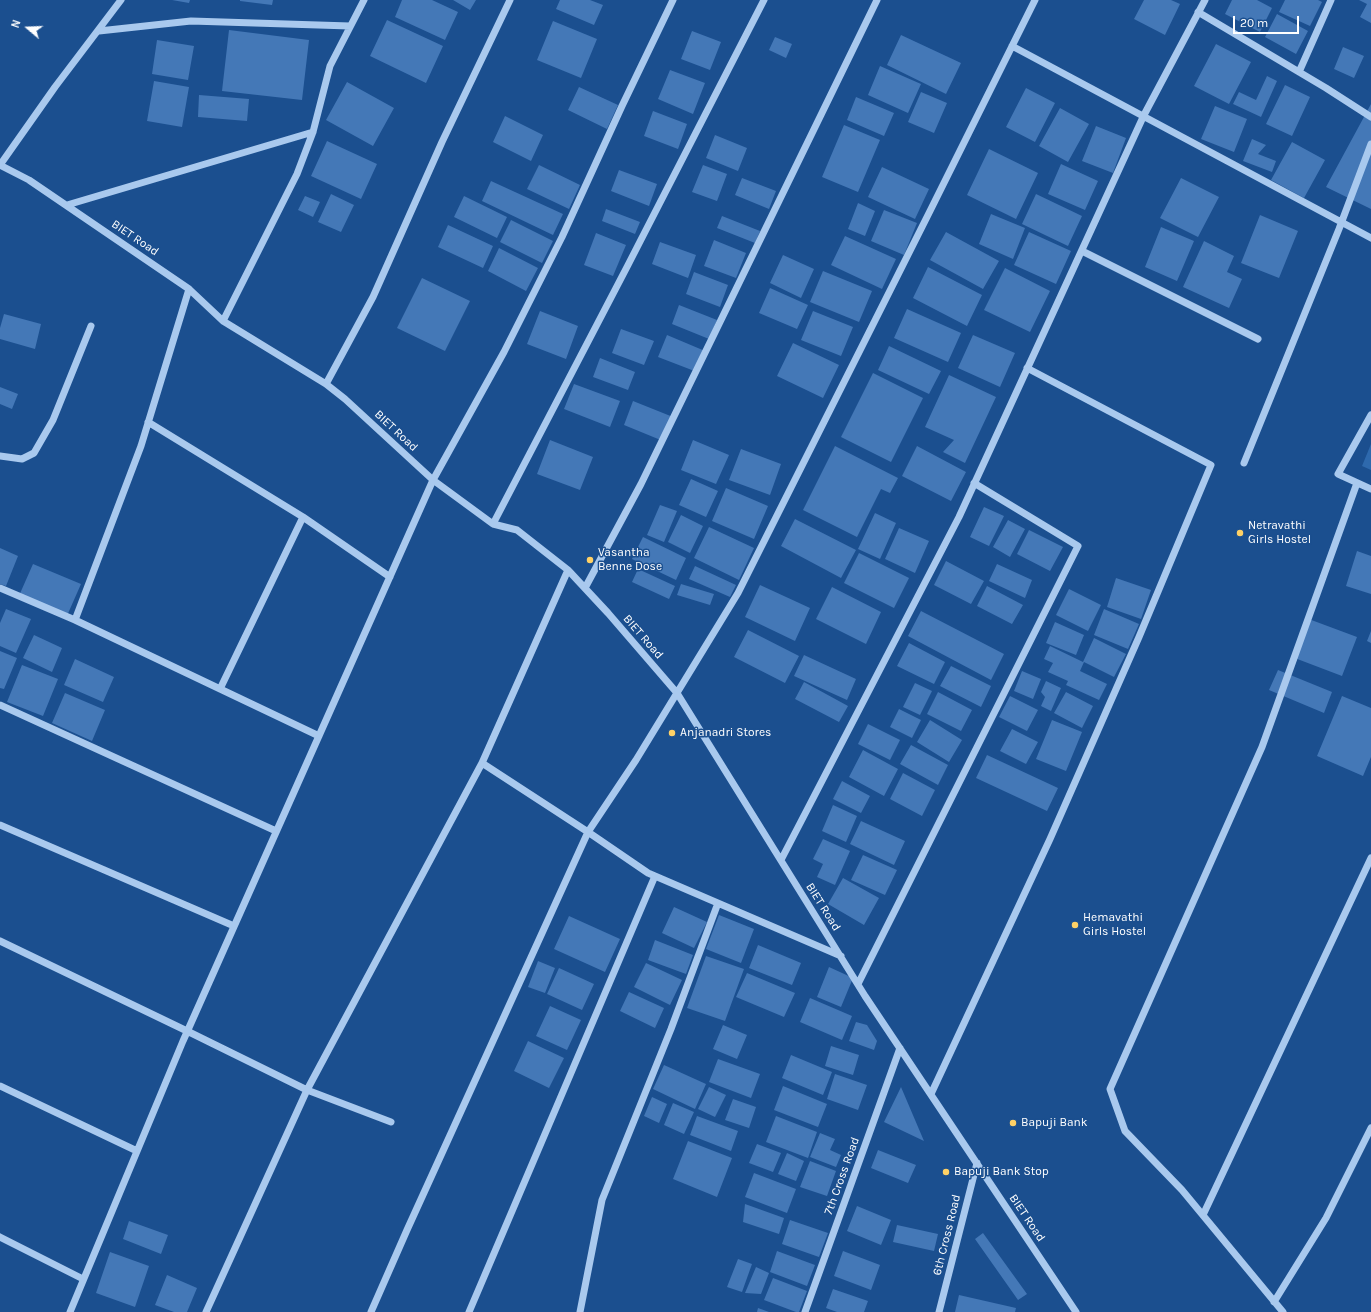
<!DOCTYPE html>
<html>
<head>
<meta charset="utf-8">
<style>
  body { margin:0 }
  #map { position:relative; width:1371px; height:1312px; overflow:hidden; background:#1b4f8f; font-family:Karla,sans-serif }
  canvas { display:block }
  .north { position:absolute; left:8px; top:8px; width:40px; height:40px; -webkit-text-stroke:3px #1b4f8f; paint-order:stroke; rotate:289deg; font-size:11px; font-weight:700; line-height:16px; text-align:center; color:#fff }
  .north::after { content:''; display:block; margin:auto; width:14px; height:18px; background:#fff; clip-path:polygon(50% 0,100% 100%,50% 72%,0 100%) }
  .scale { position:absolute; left:1233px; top:16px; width:66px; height:18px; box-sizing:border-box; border:2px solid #fff; border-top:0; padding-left:5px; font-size:12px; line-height:14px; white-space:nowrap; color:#fff; -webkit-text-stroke:3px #1b4f8f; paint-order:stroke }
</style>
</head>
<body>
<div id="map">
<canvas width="1371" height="1312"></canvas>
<div class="north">N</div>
<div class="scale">20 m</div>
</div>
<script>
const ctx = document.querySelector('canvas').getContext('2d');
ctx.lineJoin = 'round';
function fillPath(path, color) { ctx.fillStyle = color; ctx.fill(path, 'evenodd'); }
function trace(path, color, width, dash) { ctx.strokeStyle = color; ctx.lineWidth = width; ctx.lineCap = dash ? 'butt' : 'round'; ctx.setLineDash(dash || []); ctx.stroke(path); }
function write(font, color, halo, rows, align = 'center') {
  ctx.font = font + ' Karla,sans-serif'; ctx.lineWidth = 3; ctx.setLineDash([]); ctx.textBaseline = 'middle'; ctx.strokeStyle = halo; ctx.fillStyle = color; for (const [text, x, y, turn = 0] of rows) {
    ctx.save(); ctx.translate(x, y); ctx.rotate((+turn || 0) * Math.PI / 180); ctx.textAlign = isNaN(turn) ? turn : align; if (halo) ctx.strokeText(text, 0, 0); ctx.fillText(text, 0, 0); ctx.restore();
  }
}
fillPath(new Path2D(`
  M1371 444V470L1362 466Z`), '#2e69ad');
fillPath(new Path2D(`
  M172 0H190L189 3Z
  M240 0H273L272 5 240 1Z
  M402 0H432L458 12 445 40 395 17Z
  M453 0H476L470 10Z
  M560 0H590L603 5 594 25 556 9Z
  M1144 0H1171L1180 4 1165 35 1134 19Z
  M1232 0H1257L1272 8 1260 32 1225 14Z
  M1285 0H1318L1322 2 1310 26 1279 12Z
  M1359 0H1371V23L1360 17 1367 4Z
  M1277 14 1308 31 1296 54 1265 37Z
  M387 20 443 46 426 83 370 56Z
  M553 21 597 39 581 78 537 60Z
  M229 30 309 40 302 100 222 91Z
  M692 31 721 42 710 70 681 59Z
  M901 35 961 63 946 94 887 65Z
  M775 37 792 44 786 58 769 50Z
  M157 40 194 46 188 80 152 74Z
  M1216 44 1251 62 1229 104 1194 86Z
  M1343 47 1364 56 1354 78 1334 69Z
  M880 66 921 84 908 113 868 95Z
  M670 70 705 83 693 114 658 99Z
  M1267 76 1277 81 1261 117 1233 104 1239 92 1256 100Z
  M154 81 189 87 182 127 147 121Z
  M347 82 394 108 373 146 326 120Z
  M1285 85 1310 97 1292 136 1266 124Z
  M579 87 618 105 607 129 568 110Z
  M1026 88 1055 103 1035 142 1006 127Z
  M921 92 947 103 934 133 908 122Z
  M199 95 249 99 247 121 198 117Z
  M856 97 894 113 884 136 847 120Z
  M1371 104V209L1326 187Z
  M1215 106 1247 119 1234 152 1201 139Z
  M1060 108 1089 124 1068 162 1039 146Z
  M653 111 687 124 678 149 644 136Z
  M505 116 543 135 531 161 493 142Z
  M844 125 880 140 858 192 822 177Z
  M1096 126 1126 138 1113 173 1082 161Z
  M715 135 747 148 738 171 706 158Z
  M1252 139 1266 145 1258 154 1276 161 1272 172 1243 161Z
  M327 141 377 164 361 199 311 176Z
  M1292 142 1325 160 1304 198 1271 180Z
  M989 149 1038 173 1016 219 967 195Z
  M1061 164 1098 181 1085 210 1048 194Z
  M539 165 580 185 569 209 527 189Z
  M703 165 727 174 717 201 692 192Z
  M882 167 929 189 915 219 868 197Z
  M619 170 657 184 649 206 611 191Z
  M742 178 776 191 769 209 735 195Z
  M1181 178 1219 197 1198 237 1160 218Z
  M491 181 563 214 553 235 482 201Z
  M331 194 354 205 341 232 318 222Z
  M1036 194 1082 216 1068 246 1022 224Z
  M305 196 320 202 313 217 298 210Z
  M464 196 507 217 497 238 454 217Z
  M858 203 875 211 865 236 848 229Z
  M606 209 640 222 635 234 602 221Z
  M884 210 917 223 904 255 871 241Z
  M991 214 1025 228 1013 259 979 244Z
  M1260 215 1298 231 1279 278 1241 263Z
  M722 216 760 231 755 243 717 228Z
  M511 220 553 241 542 263 500 242Z
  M448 225 493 246 483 268 438 247Z
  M1161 227 1194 241 1177 281 1145 267Z
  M946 232 999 261 983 289 930 260Z
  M1029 232 1071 251 1056 284 1014 265Z
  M596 233 626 245 613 276 584 265Z
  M845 236 896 259 882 289 831 265Z
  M714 240 746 253 736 278 704 266Z
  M1204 241 1234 256 1227 272 1242 279 1229 308 1183 287Z
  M660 242 696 255 688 278 652 264Z
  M499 248 538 268 526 291 488 271Z
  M783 255 814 269 801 298 770 283Z
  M928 267 982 295 967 326 913 298Z
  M1005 268 1050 291 1030 332 984 310Z
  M823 271 872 291 859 322 810 302Z
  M694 272 728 285 720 307 686 294Z
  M422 278 470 301 445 351 397 328Z
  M770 288 808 305 797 329 759 313Z
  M679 305 717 320 709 339 672 324Z
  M907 309 961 333 948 362 894 338Z
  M540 311 578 326 566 359 527 344Z
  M813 311 853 327 841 356 801 340Z
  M4 314 41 324 35 349 0 339V328Z
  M621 329 654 341 644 365 612 353Z
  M667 335 705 351 697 372 658 357Z
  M973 335 1015 353 1000 387 958 368Z
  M793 343 839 365 823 398 777 376Z
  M889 346 941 371 929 394 878 370Z
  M600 358 635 372 628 390 593 377Z
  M873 373 923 398 891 462 841 437Z
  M949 375 996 397 965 463 943 452 954 440 925 427Z
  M574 384 620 401 610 427 564 409Z
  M0 387 18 394 12 409 0 404Z
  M633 401 673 417 663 441 624 425Z
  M550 440 593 457 580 490 537 474Z
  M693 440 729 455 716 484 681 470Z
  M835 446 898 478 890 493 881 489 857 537 803 510Z
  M917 446 966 472 951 501 902 476Z
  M741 449 781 464 770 495 729 480Z
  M691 479 718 491 706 517 679 505Z
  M726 488 768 506 754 539 712 521Z
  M660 505 677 511 664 542 647 535Z
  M984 507 1004 516 989 546 970 537Z
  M875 513 896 523 880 559 858 549Z
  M681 515 703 526 690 553 668 542Z
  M795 519 856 550 841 578 781 546Z
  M1008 520 1025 529 1010 557 993 547Z
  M709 527 754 548 739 580 694 558Z
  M899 528 929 541 915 573 885 559Z
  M1029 530 1063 547 1050 571 1017 554Z
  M643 537 686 558 676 580 632 559Z
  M0 548 18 556 6 586 0 584Z
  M1357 551 1371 556V594L1346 586Z
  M859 553 909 578 894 608 844 583Z
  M946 561 984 581 971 604 934 585Z
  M33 564 81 584 66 618 18 598Z
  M997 564 1032 580 1025 598 989 581Z
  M695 566 736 585 730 597 689 579Z
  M638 569 675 586 669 599 632 582Z
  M1116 578 1151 590 1141 619 1107 607Z
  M681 584 714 594 710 605 677 595Z
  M760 585 810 608 795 641 745 617Z
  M987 586 1023 605 1012 624 977 606Z
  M832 587 881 612 866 644 816 619Z
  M1069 589 1101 605 1088 631 1056 615Z
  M6 609 31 619 16 653 0 646V623Z
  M1104 609 1139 624 1128 649 1094 635Z
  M921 611 1004 654 991 680 908 636Z
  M1306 618 1357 637 1342 676 1292 657Z
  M1055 622 1084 635 1076 655 1046 643Z
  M748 630 799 656 785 683 734 657Z
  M1371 631V643L1367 641Z
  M34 635 62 648 52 672 23 658Z
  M1094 638 1126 654 1114 677 1084 662 1080 671 1107 684 1099 700 1066 685 1068 681 1048 672 1053 663 1044 659 1050 646 1083 662Z
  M909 643 945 662 934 684 897 666Z
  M0 651 17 658 4 689 0 688Z
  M804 655 856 679 847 700 794 676Z
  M75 659 114 677 103 702 64 685Z
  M22 665 58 679 43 716 7 702Z
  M951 666 991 686 981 707 940 686Z
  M1278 670 1332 692 1324 713 1269 690Z
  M1022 671 1041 679 1033 699 1014 691Z
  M1046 681 1061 688 1051 711 1041 706 1045 697 1041 692Z
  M804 682 848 706 839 722 795 699Z
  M915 683 932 691 920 715 903 707Z
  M938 692 972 710 961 731 927 714Z
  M1066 692 1093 706 1082 728 1054 713Z
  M65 693 105 710 92 741 52 723Z
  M1010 696 1038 710 1027 731 999 717Z
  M1342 696 1371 708V757L1363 776 1317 756Z
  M899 709 921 720 912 738 890 727Z
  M930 720 962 740 949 762 917 742Z
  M1052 720 1082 732 1066 771 1036 759Z
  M868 724 900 740 890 760 858 744Z
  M1012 729 1038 742 1026 764 1000 751Z
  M911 745 948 765 938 785 900 764Z
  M863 750 898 769 884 796 849 777Z
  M987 755 1058 788 1047 811 976 778Z
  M903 773 935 790 922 816 890 799Z
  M842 781 870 796 861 813 833 799Z
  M833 805 857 816 846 842 822 831Z
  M861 821 905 841 894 865 850 844Z
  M823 839 850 851 835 885 817 877 823 864 813 859Z
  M863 855 897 870 885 895 851 880Z
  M843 878 879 898 864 925 828 904Z
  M674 907 707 922 694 948 662 933Z
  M719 915 754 929 741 963 706 949Z
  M569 916 620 939 605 972 554 949Z
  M655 940 693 955 686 974 648 960Z
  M758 945 801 963 792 985 749 968Z
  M706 956 744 969 725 1021 687 1008Z
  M538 961 555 968 545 993 528 987Z
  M646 963 682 980 670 1005 634 987Z
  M829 967 853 978 841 1007 817 997Z
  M559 968 594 984 582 1010 547 994Z
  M747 973 795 993 784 1017 736 997Z
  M629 992 664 1008 655 1028 620 1011Z
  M810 998 852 1016 842 1040 800 1022Z
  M550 1006 581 1020 567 1050 536 1036Z
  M856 1022 867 1025 877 1041 874 1050 849 1041Z
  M723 1025 747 1035 737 1059 713 1049Z
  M528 1041 564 1058 549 1088 514 1071Z
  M831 1046 859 1055 853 1075 825 1066Z
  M791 1055 832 1072 823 1095 782 1078Z
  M718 1059 760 1074 751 1098 709 1082Z
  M664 1065 706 1084 695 1109 653 1089Z
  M835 1074 867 1085 858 1110 827 1099Z
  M783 1086 827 1104 818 1127 774 1110Z
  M709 1087 726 1095 715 1117 698 1109Z
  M901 1087 924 1141 884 1122Z
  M652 1097 667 1104 659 1123 644 1116Z
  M733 1099 756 1107 749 1128 725 1120Z
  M673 1103 694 1112 684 1134 664 1125Z
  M697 1116 738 1131 731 1151 690 1135Z
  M776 1116 817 1132 808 1158 766 1142Z
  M820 1133 835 1139 830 1150 841 1155 836 1167 810 1157Z
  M688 1141 732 1158 717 1197 673 1179Z
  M757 1144 781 1153 773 1172 749 1163Z
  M878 1150 916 1165 908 1183 871 1168Z
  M787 1153 804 1161 796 1181 778 1174Z
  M810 1161 836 1171 827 1196 800 1187Z
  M754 1173 796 1189 787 1213 745 1197Z
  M745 1204 784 1218 779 1234 743 1222Z
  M857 1206 891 1220 881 1245 847 1231Z
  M790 1220 828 1233 819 1257 782 1244Z
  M129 1221 168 1235 161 1254 123 1239Z
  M897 1225 938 1234 934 1251 893 1242Z
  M983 1233 1027 1294 1018 1300 975 1239Z
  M777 1251 815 1265 807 1286 770 1272Z
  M843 1251 880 1265 871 1290 834 1276Z
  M110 1252 149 1266 135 1307 96 1293Z
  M738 1259 752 1264 742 1292 727 1287Z
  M756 1267 769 1273 761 1294 745 1293Z
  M167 1275 197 1288 187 1312H174L155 1305Z
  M773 1278 807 1291 799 1312H796L764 1300Z
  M833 1289 868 1301 864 1312H837L826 1308Z
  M959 1295 1016 1308 1015 1312H955Z
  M758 1308 769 1312H757Z`), '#4478b7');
trace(new Path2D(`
  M1198 12 1326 88 1371 117
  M99 31 191 21 350 26
  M1012 46 1371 238
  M1299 72 1331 0
  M0 165 29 180 189 289 223 321 326 384 345 399 433 480 493 524 517 530 568 570 608 613 677 693 865 996 1076 1312
  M0 165 55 87 121 0
  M67 205 313 132
  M1082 251 1258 339
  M223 321 297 174 313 132 330 66 364 0
  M326 384 373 297 442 142 510 0
  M1371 415 1338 474 1371 489
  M148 422 303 517 390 577
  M0 456 22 459 34 453 53 420 91 326
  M1244 463 1339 229 1371 144
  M493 524 628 265 764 0
  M0 588 75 620 141 446 189 289
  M585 588 641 484 877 0
  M75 620 319 736
  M220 689 303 517
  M0 705 276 831
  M482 763 588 832 648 873 841 956
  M0 825 234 926
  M781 860 959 517 1144 115 1205 0
  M0 941 187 1031 307 1090 391 1122
  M858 984 1078 546 974 483
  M0 1086 137 1151
  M931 1094 1050 839 1139 637 1211 465 1027 368
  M1203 1215 1371 858
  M0 1237 83 1279
  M1274 1302 1326 1218 1371 1128
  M70 1312 183 1041 433 480 504 352 562 237 622 106 673 0
  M206 1312 307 1090 482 763 568 570
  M371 1312 407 1230 588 832 636 760 738 593 930 211 1035 0
  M469 1312 655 876
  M580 1312 602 1200 671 1029 718 903
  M805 1312 900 1048
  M939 1312 977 1163
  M1283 1312 1182 1190 1125 1131 1110 1089 1262 747 1357 483`), '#a9c9ee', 7);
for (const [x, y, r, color] of [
  [1240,533,4,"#ffd166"],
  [590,560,4,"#ffd166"],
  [672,733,4,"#ffd166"],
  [1075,925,4,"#ffd166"],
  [1013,1123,4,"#ffd166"],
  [946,1172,4,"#ffd166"]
]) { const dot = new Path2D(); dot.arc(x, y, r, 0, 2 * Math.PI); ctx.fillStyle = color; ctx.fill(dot); trace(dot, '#1b4f8f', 1.5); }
write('12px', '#fff', '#1b4f8f', [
  ["BIET Road",135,238,34],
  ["BIET Road",396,431,43],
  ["BIET Road",643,637,49],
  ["BIET Road",823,907,58],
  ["7th Cross Road",842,1176,-70],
  ["BIET Road",1027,1218,56],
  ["6th Cross Road",947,1235,-76]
]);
write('12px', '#fff', '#1b4f8f', [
  ["Netravathi",1248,526],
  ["Girls Hostel",1248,540],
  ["Vasantha",598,553],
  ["Benne Dose",598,567],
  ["Anjanadri Stores",680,733],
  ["Hemavathi",1083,918],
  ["Girls Hostel",1083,932],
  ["Bapuji Bank",1021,1123],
  ["Bapuji Bank Stop",954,1172]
], 'left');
</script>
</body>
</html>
